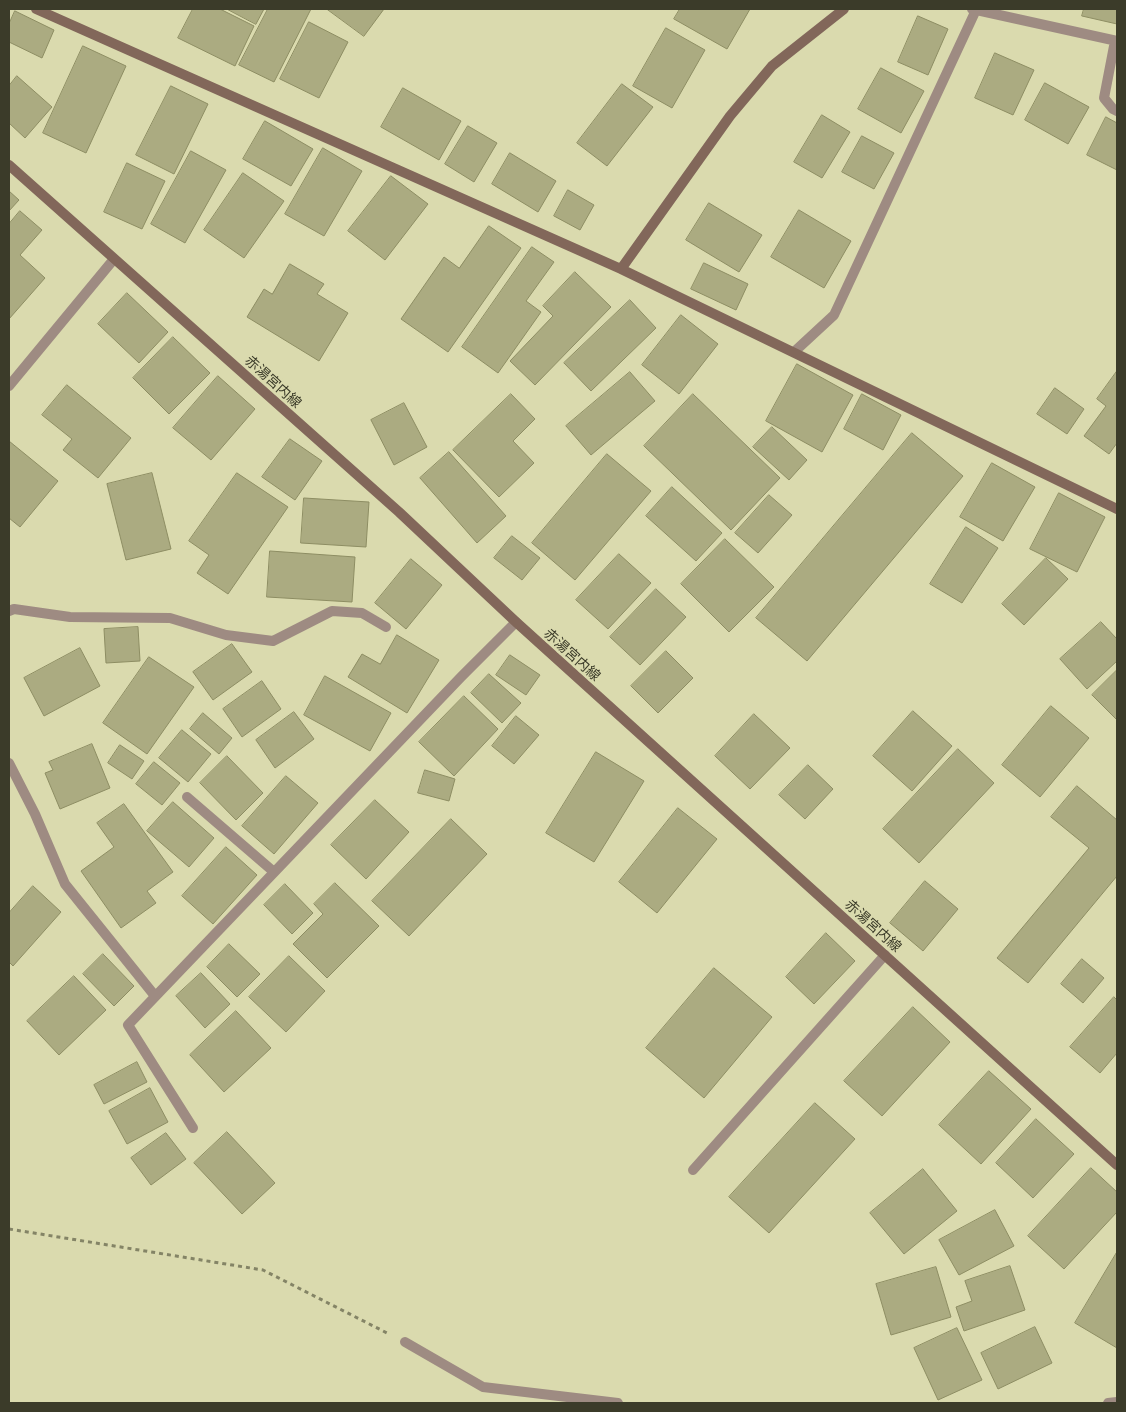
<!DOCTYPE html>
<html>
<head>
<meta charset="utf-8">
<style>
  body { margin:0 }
  #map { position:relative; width:1126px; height:1412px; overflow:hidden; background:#dadaae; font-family:"Playfair Display",serif }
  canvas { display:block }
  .frame { position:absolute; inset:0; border:10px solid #3b3b29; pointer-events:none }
</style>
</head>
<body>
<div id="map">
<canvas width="1126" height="1412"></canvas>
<div class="frame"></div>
</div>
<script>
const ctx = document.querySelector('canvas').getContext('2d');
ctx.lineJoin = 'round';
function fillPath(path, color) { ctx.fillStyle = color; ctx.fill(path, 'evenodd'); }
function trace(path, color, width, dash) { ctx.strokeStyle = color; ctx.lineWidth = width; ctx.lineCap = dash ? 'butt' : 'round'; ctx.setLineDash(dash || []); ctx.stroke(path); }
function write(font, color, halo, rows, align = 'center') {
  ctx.font = font + ' "Playfair Display","Noto Sans JP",serif'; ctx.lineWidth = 4.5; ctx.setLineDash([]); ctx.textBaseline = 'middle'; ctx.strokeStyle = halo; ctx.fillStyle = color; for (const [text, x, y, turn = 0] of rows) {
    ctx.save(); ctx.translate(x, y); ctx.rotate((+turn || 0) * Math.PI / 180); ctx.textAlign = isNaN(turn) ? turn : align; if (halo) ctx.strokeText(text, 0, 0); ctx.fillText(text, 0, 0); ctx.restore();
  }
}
const building = new Path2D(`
  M193 9H220L254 26 235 66 178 38Z
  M227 9H264L256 24Z
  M268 9H311L274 82 239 65Z
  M327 9H384L364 36Z
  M680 9H750L727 49 674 19Z
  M1084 9H1117V24L1082 16Z
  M15 11 54 30 42 58 9 42V24Z
  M918 16 948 29 928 75 898 62Z
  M309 22 348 42 319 98 280 79Z
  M666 28 705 50 672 108 633 86Z
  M83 46 126 66 86 153 43 133Z
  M995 53 1034 70 1013 115 975 98Z
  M881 68 924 91 901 133 858 109Z
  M17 76 52 107 25 138 9 123V86Z
  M1045 83 1089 107 1068 144 1025 120Z
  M622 84 653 107 607 166 577 143Z
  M171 86 208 104 174 174 136 155Z
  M403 88 461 121 439 160 381 127Z
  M822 115 850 132 822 178 794 162Z
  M1106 117 1117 123V170L1087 155Z
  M265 121 313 149 291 186 243 159Z
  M468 126 497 143 474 182 445 164Z
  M862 136 894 153 874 189 842 172Z
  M323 148 362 171 324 236 285 214Z
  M191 151 226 170 185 243 151 224Z
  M510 153 556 181 538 212 492 184Z
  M127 163 165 181 142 229 104 212Z
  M243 173 284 201 244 258 204 230Z
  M391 176 428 204 385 260 348 231Z
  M568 190 594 205 580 230 554 216Z
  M9 191 19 200 9 211Z
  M709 203 762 235 739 272 686 240Z
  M799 210 851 241 824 288 771 257Z
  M20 211 42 230 20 255 45 278 9 319V224Z
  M489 226 521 248 448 352 401 319 444 257 459 268Z
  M532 247 554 262 526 301 541 312 498 373 462 347Z
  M704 263 748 284 736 310 691 289Z
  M290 264 324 284 317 294 348 313 319 361 247 317 264 289 272 294Z
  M575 272 611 307 535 385 510 361 553 316 543 306Z
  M127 293 168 332 139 363 98 324Z
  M630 300 656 328 591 391 564 363Z
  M681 315 718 344 679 394 642 365Z
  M173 337 210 373 169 414 133 378Z
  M797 364 853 395 822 452 766 421Z
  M1117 371V443L1109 454 1084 436 1106 406 1097 399Z
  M630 372 655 401 591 455 566 426Z
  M218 376 255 409 211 460 173 428Z
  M67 385 131 438 98 478 63 450 72 439 42 415Z
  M1055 388 1084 409 1067 434 1037 414Z
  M511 394 535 419 513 441 534 463 499 497 453 450Z
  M693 394 780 478 731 530 644 446Z
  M862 394 901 415 883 450 844 429Z
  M404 403 427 447 394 465 371 420Z
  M772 427 807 460 789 480 753 447Z
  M912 433 963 476 807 661 756 618Z
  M290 439 322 461 295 500 262 477Z
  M9 441 58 481 20 527 9 518Z
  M449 452 506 516 477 543 420 478Z
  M607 454 651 491 575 580 532 543Z
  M992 463 1035 487 1003 541 960 517Z
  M152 473 171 549 126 560 107 484Z
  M237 473 288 507 228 594 197 573 209 555 189 541Z
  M672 487 722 533 696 561 646 516Z
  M1059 493 1105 517 1077 572 1030 549Z
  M769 495 792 515 758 553 735 533Z
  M304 498 369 502 366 547 301 543Z
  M966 527 998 548 962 603 930 584Z
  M512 536 540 558 522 580 494 558Z
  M725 539 774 587 729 632 681 584Z
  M270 551 355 557 352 602 267 597Z
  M619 554 651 583 608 629 576 600Z
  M1046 558 1068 579 1024 625 1002 604Z
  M411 559 442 585 406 629 375 603Z
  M656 589 686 617 640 665 610 637Z
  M1101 622 1117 639V661L1087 689 1060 659Z
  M138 627 140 661 106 663 104 629Z
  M397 635 439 660 407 713 348 677 362 654 380 664Z
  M232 644 252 672 213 700 193 672Z
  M80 648 100 686 44 716 24 678Z
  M666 651 693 678 658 713 631 686Z
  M510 655 540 675 526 695 496 675Z
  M149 657 194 687 147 754 103 723Z
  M1117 670V720L1092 695Z
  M489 674 521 703 502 723 471 693Z
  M325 676 391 713 370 751 304 715Z
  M262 681 281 709 242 737 223 709Z
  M464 696 498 729 454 776 419 742Z
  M1051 706 1089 738 1040 797 1002 765Z
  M913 711 952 746 912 791 873 756Z
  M294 712 314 739 275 768 256 740Z
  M203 713 232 738 219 754 190 729Z
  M754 714 790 748 750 789 715 756Z
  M516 716 539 735 514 764 492 746Z
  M182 730 211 754 188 782 159 758Z
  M92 744 110 788 60 809 45 773 53 770 49 762Z
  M120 745 144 761 132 779 108 763Z
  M958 749 994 783 919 863 883 829Z
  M596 752 644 781 594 862 546 833Z
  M227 756 263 793 236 820 200 783Z
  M154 762 180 783 162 805 136 784Z
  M808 765 833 789 805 819 779 795Z
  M425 770 455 779 449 801 418 793Z
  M286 776 318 803 274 854 242 826Z
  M1077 786 1117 820V876L1028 983 997 958 1089 848 1051 817Z
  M375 800 409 832 366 879 331 845Z
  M173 802 214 838 189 867 147 831Z
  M124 804 173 872 147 891 156 903 121 928 81 871 114 847 97 823Z
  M678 808 717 839 657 913 619 882Z
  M451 819 487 854 409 936 372 901Z
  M226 847 257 875 213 924 182 896Z
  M925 881 958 909 923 951 890 923Z
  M335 883 379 926 327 978 293 944 323 914 314 904Z
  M285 884 313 913 292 934 264 905Z
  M33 886 61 912 13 966 9 962V913Z
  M826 933 855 961 814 1004 786 977Z
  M229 944 260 974 237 997 207 967Z
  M103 954 134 986 114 1006 83 974Z
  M289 956 325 991 286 1032 249 997Z
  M1082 959 1104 978 1083 1003 1061 984Z
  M714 968 772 1017 704 1098 646 1048Z
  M201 973 230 1004 205 1028 176 996Z
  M74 976 106 1010 59 1055 27 1021Z
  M1114 997 1117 1000V1053L1100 1073 1070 1047Z
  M913 1007 950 1042 882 1116 844 1081Z
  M236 1011 271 1048 224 1092 190 1055Z
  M137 1062 147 1082 104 1104 94 1085Z
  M989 1071 1031 1109 981 1164 939 1125Z
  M150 1088 168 1122 127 1144 109 1111Z
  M815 1103 855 1139 769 1233 729 1197Z
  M1036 1119 1074 1154 1033 1198 996 1163Z
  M227 1132 275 1183 242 1214 194 1163Z
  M166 1133 186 1159 151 1185 131 1158Z
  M1091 1168 1117 1192V1212L1064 1269 1028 1236Z
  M923 1169 957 1211 904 1254 870 1213Z
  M995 1210 1014 1246 959 1275 939 1240Z
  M1117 1252V1348L1075 1323Z
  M1010 1266 1025 1310 964 1331 956 1307 972 1301 965 1281Z
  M936 1267 951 1317 891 1335 876 1284Z
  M1035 1327 1052 1363 998 1389 981 1353Z
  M957 1328 982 1380 938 1400 914 1348Z`);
fillPath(building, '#abab81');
trace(building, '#8d8d63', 1);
trace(new Path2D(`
  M9 1229 263 1270 389 1334`), '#848466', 3, [4, 4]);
trace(new Path2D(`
  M972 9 1117 41
  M1115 41 1104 98 1113 109 1117 111
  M794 352 834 315 976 10
  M9 386 114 259
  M9 611 14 609 70 617 170 618 226 635 273 641 332 611 362 613 386 627
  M9 763 35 814 65 884 155 996
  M187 797 274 872
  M193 1128 128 1025 461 677 516 622
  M693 1170 885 955
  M405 1342 483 1387 618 1403`), '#9e8b82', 10);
trace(new Path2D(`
  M1108 1403 1117 1402`), '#9e8b82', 10);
trace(new Path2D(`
  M36 9 621 269 1117 509
  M9 165 399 512 516 622 1117 1165
  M621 269 730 116 772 66 844 9`), '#82675a', 10);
write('14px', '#3b3b29', '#dadaae', [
  ["赤湯宮内線",273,382,42],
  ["赤湯宮内線",572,655,42],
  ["赤湯宮内線",873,926,42]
]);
</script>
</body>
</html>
